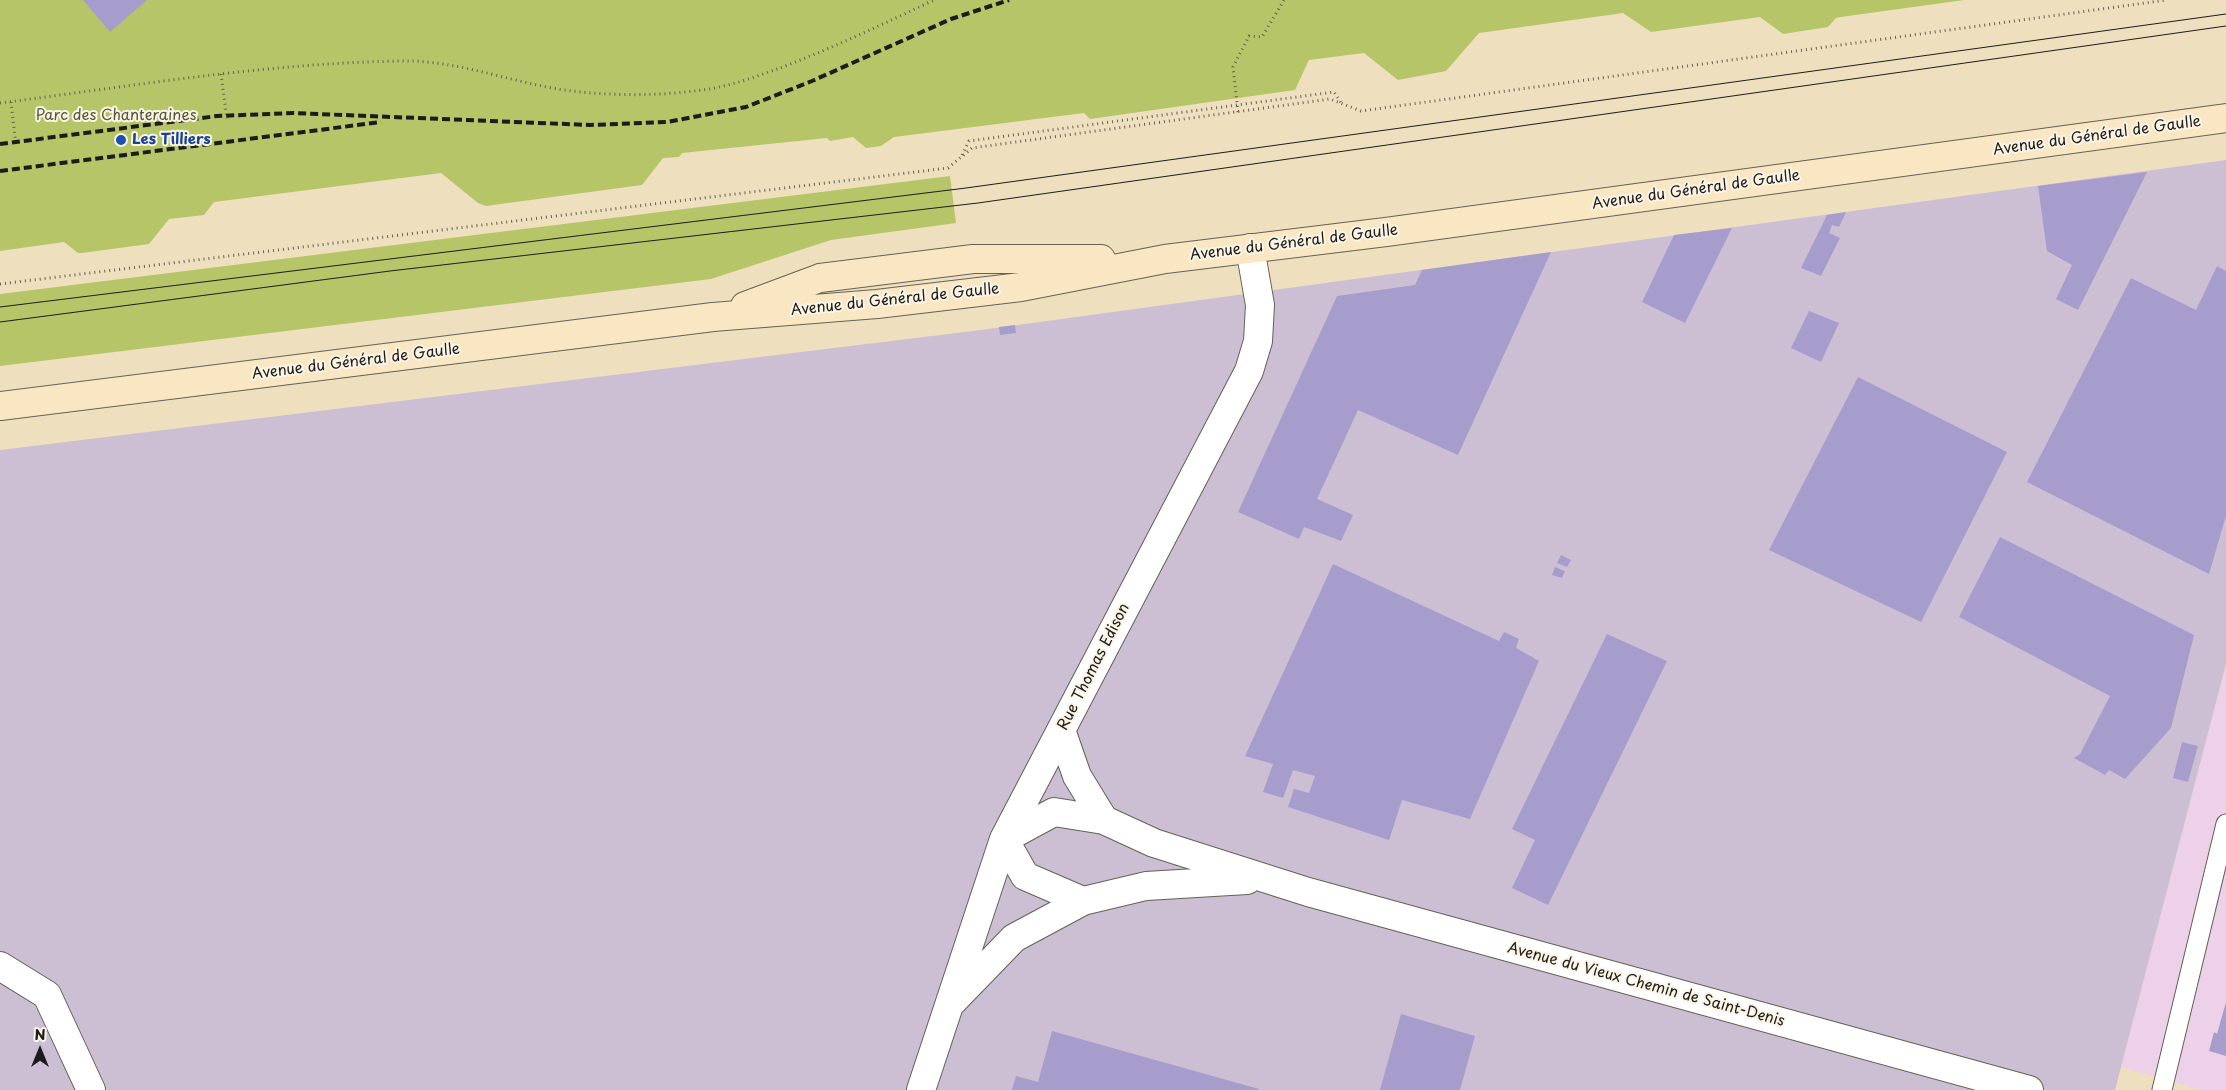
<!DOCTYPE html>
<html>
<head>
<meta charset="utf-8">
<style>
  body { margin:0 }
  #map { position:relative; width:2226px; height:1090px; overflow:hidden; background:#eee0bf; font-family:"Playpen Sans",sans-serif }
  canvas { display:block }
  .north { position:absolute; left:15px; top:1025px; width:50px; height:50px; -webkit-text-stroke:4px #fcf5e5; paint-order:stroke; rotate:0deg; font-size:14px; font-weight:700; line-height:20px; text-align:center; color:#1c1c1c }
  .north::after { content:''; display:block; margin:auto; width:18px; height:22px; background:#1c1c1c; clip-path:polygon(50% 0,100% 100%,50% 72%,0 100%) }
</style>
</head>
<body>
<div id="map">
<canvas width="2226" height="1090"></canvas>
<div class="north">N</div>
</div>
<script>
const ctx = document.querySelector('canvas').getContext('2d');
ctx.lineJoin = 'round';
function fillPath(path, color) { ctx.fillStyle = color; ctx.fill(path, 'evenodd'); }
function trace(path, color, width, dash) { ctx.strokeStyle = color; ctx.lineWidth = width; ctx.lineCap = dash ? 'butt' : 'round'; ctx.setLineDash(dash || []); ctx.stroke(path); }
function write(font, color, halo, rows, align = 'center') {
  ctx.font = font + ' "Playpen Sans",sans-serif'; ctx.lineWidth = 4; ctx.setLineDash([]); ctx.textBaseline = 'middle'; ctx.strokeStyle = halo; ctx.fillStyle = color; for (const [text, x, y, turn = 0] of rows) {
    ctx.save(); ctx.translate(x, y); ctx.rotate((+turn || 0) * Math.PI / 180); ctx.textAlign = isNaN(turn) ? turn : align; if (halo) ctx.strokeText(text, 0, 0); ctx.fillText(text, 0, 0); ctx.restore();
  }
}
fillPath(new Path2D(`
  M2226 664V1090H2201L2121 1067Z`), '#edd1e9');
fillPath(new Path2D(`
  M2226 160V664L2115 1090H0V450L981 330Z`), '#ccbfd4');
fillPath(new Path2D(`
  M0 0H1964L1841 17 1836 18 1828 27 1783 34 1760 17 1651 32 1623 13 1479 33 1446 71 1398 80 1364 53 1309 60 1295 90 1090 119 1084 113 894 137 881 146 866 148 853 137 830 141 827 138 682 153 679 157 663 158 642 185 486 206 478 203 441 173 214 202 204 215 169 219 149 244 82 253H78L64 242 0 251Z
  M950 176 956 223 831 240 711 279 0 366V294Z`), '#b6c568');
fillPath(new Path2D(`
  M83 0H147L110 32Z
  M2147 172 2078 310 2056 299 2072 265 2047 251 2038 186Z
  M1846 212 1839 227 1832 225 1829 233 1840 238 1821 276 1801 268 1827 215Z
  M1732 228 1685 323 1642 302 1674 235Z
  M1551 252 1458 455 1358 410 1317 499 1353 515 1341 541 1304 527 1299 539 1238 512 1337 296 1415 285 1422 270Z
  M2217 266 2226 271V516L2209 574 2027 482 2131 278 2196 310Z
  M1809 311 1839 323 1821 362 1791 348Z
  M1015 325 1016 333 1000 335 999 327Z
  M1858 377 2007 452 1921 622 1769 550Z
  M2000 537 2194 635 2171 728 2125 779 2109 770 2105 775 2074 758 2080 754 2110 696 1959 617Z
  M1561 555 1571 560 1567 567 1557 563Z
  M1333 564 1499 641 1504 632 1519 639 1516 648 1539 661 1470 819 1402 800 1389 840 1288 807 1294 789 1309 793 1315 776 1293 770 1283 798 1263 792 1273 764 1245 756Z
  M1555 567 1565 571 1562 578 1552 575Z
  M1607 634 1667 661 1548 905 1512 888 1535 840 1512 829Z
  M2182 742 2198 746 2188 782 2173 778Z
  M2226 1002V1056L2209 1051 2214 1032 2217 1034Z
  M1401 1014 1475 1036 1460 1090H1380Z
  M1052 1031 1259 1089V1090H1012L1016 1076 1038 1082Z`), '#a79dcc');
const lane = new Path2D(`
  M2162 1090 2226 824`);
const street = new Path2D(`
  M1061 730 1077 776 1104 820
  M1004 839 1054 812 1104 820 1154 843 1308 892 2029 1090
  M1004 839 1025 876 1083 901
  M0 966 47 995 91 1090
  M953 1001 1014 938 1083 901 1146 886 1247 880
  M921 1090 1004 839 1249 371 1258 341 1260 305 1250 248`);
const secondary = new Path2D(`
  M745 306 820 278 973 259H1101
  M0 406 713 317 877 304 1021 287 1165 259 1386 232 2226 118`);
trace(lane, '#666155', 21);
trace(street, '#666155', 30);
trace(secondary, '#666155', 30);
trace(new Path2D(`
  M221 74 227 119
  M11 102 16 146
  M0 103C133 86 267 63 402 61 460 60 514 84 572 91 614 96 659 96 702 90 728 87 755 77 780 68 833 48 883 24 934 0
  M1238 112 1233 67 1249 36 1262 37 1284 0
  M962 155 969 141 1334 92 1342 104
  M0 284 948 168 972 148 1330 99 1361 111 2167 0`), '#666155', 3, [1, 4]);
trace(lane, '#fff', 19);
trace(street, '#fff', 28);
trace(secondary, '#f9e7c3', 28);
trace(new Path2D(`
  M0 307 966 188 2226 14
  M0 322 390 271 978 203 2226 26`), '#1c1c1c', 1);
trace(new Path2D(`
  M0 144 217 116 294 113 590 125 667 122 746 107 812 81 951 19 1009 0
  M0 171 381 122`), '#1c1c1c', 4, [8, 4]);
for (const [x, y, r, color] of [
  [121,140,6,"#1a4fb4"]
]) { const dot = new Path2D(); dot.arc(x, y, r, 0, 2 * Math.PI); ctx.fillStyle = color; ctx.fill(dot); trace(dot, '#fcf5e5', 2); }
write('15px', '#525737', '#fcf5e5', [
  ["Parc des Chanteraines",116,116]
]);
write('15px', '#1c1c1c', '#fcf5e5', [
  ["Avenue du Général de Gaulle",2097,136,-8],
  ["Avenue du Général de Gaulle",1696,190,-8],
  ["Avenue du Général de Gaulle",1294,243,-7],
  ["Avenue du Général de Gaulle",895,300,-6],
  ["Avenue du Général de Gaulle",356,362,-7],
  ["Rue Thomas Edison",1094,667,-63],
  ["Avenue du Vieux Chemin de Saint-Denis",1646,985,15]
]);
write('bold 15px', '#164399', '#fcf5e5', [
  ["Les Tilliers",132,140]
], 'left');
</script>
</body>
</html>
